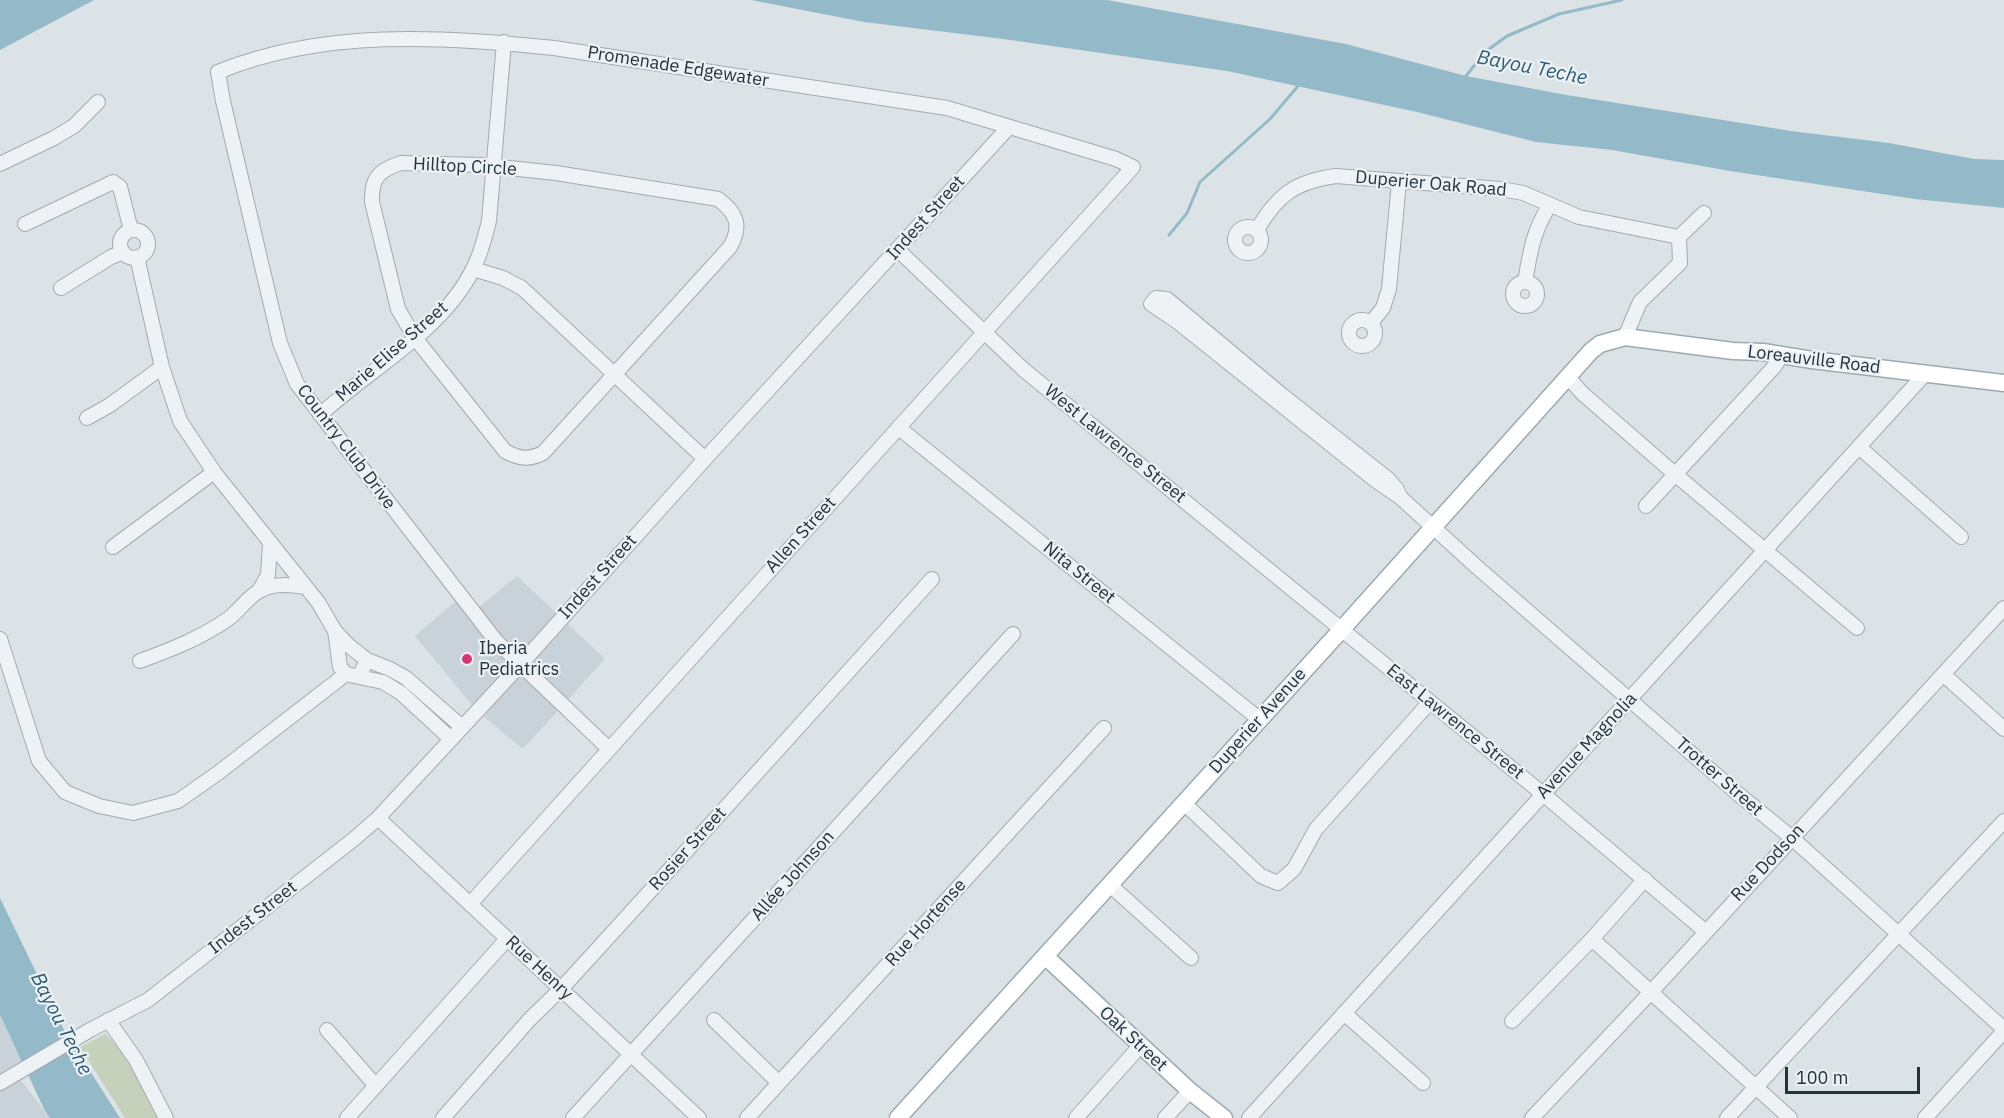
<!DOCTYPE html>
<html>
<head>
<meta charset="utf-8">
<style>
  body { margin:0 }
  #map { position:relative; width:2004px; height:1118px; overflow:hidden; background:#dce3e7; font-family:"IBM Plex Sans",sans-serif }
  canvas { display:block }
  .scale { position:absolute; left:1785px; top:1067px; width:135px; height:27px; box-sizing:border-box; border:3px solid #25333e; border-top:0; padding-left:8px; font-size:18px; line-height:21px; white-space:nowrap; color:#25333e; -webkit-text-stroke:4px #ebf1f5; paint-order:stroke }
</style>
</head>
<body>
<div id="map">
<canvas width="2004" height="1118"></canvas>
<div class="scale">100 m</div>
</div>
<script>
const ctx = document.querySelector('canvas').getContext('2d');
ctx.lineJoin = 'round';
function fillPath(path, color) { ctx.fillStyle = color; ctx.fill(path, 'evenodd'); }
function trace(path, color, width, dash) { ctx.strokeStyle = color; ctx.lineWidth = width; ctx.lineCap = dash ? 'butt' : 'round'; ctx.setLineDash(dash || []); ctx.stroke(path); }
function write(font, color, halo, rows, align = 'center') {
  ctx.font = font + ' "IBM Plex Sans",sans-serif'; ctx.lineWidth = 4.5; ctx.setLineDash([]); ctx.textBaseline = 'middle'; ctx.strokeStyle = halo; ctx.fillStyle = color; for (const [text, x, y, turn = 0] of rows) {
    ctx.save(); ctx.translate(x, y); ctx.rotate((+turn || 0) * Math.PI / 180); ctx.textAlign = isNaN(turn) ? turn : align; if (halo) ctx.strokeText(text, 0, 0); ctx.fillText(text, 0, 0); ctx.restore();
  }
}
fillPath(new Path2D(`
  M517 576 605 659 523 749 477 711 415 636 456 601 469 615Z
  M0 1016 22 1061 0 1079Z
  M20 1079 50 1118H0V1089Z`), '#cad2d9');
fillPath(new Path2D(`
  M105 1034C130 1056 144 1089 159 1118H125L80 1047Z`), '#c6d1bc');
fillPath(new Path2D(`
  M0 0H94L0 50Z
  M751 0H1107L1346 44 1466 76 1561 94 1791 131 1889 143 1974 159 2004 160V208L1915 199 1730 171 1612 150 1536 142 1417 112 1227 71 1003 39 864 22Z
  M0 898 65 1032 120 1118H50L45 1111 0 1015Z`), '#94bac9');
trace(new Path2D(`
  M1466 76 1485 52 1507 36 1559 14 1622 0
  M1169 235 1187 213 1200 182 1270 119 1298 86`), '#94bac9', 3);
const minor = new Path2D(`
  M401 163 481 165 556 173 718 199C737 213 742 226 730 247L543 453C529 460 519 459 505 451L415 338 398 309 372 202C371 178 379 170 401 163Z
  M0 164 54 138 74 126 98 102
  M25 224 113 182 120 187 131 230
  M1235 240a13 13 0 1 1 26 0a13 13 0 1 1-26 0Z
  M1257 230C1277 195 1296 181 1336 176L1501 189 1523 193 1579 217 1679 237
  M120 244a14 14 0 1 1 28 0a14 14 0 1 1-28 0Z
  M1679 237 1704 213
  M897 249 1024 370 1543 794 1706 932
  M137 257 162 367 180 421 214 472 318 602 335 631 340 667 346 674 359 677 367 660
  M473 269 503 278 522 288 705 459
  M1513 294a12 12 0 1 1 24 0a12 12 0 1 1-24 0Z
  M1525 282C1530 252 1533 232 1549 206
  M61 288 111 257 123 252
  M1349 333a13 13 0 1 1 26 0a13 13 0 1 1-26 0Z
  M1371 323 1383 308 1389 289 1399 182
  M1625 337 1640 302 1680 263 1679 237
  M1568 377 1582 393 1676 475 1857 628
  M320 415C369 369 443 331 473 269 481 254 485 237 489 221L504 42
  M87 418 110 405 162 367
  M899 428 1259 719
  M1859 447 1961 537
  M1401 498 1396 488 1388 479 1282 395 1167 299 1156 298 1151 304 1179 323 1375 480 1401 498 1478 568 1737 793 1792 838 2004 1029
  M1646 506 1774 367 1782 355
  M113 547 214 472
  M259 591 268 575 270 544
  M335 631 348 645 367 660 390 669 406 678 462 727
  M0 639 39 761 65 792 99 806 133 813 178 801 218 773 346 674
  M140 661C170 650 201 638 228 619 239 611 247 598 259 591 273 583 289 584 304 587
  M1943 674 2004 729
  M359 677 383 682 401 693 451 739
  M1184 803 1261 876 1278 883 1294 869 1316 829 1430 702
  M378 818 699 1118
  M1110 885 1191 958
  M470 904 1133 167 1116 159 947 108 554 48C443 36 322 29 218 72L223 101 280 343 297 384 496 641 609 749
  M1592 939 1790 1118
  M1344 1013 1423 1083
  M108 1020 136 1060 166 1118
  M714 1020 779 1083
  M1512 1021 1592 939 1645 879
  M327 1030 376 1086
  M0 1083 90 1030 148 1000 354 839 378 818 520 665 705 459 1009 127
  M347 1118 507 939
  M443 1118 530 1019 561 989 624 920 932 579
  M573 1118 1013 634
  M747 1118 1104 728
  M1076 1118 1141 1045
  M1165 1118 1190 1091
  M1249 1118 1925 374
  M1532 1118 1651 992 2004 608
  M1727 1118 2004 821
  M1925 1118 2004 1031`);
const major = new Path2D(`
  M1045 956 1190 1091 1224 1118
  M898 1118 1342 629 1591 351 1600 344 1625 337 1733 351 1763 352 1812 360 2004 383`);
trace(minor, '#a1abb1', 16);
trace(major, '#9baab3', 19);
trace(minor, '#eff2f5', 14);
trace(major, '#fff', 16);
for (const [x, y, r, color] of [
  [467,659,6,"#d43973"]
]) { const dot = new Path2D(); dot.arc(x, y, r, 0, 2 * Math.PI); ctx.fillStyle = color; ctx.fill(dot); trace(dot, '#ebf1f5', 2); }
write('18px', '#25333e', '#ebf1f5', [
  ["Promenade Edgewater",678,67,9],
  ["Hilltop Circle",465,167,3],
  ["Duperier Oak Road",1431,184,5],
  ["Indest Street",926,218,-48],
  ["Marie Elise Street",392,352,-41],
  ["Loreauville Road",1814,360,7],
  ["West Lawrence Street",1115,444,39],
  ["Country Club Drive",346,447,53],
  ["Allen Street",801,535,-48],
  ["Nita Street",1079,573,39],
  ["Indest Street",598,577,-48],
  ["Duperier Avenue",1258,721,-48],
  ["East Lawrence Street",1455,722,39],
  ["Avenue Magnolia",1587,746,-47],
  ["Trotter Street",1719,777,41],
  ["Rosier Street",688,849,-48],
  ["Rue Dodson",1768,863,-47],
  ["Allée Johnson",793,876,-48],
  ["Indest Street",253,918,-38],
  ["Rue Hortense",926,923,-48],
  ["Rue Henry",539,968,43],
  ["Oak Street",1133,1039,43]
]);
write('18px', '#25333e', '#ebf1f5', [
  ["Iberia",479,649],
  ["Pediatrics",479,670]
], 'left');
write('italic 20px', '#2e5c73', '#ebf1f5', [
  ["Bayou Teche",1532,68,11],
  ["Bayou Teche",61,1024,63]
]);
</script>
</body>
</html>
